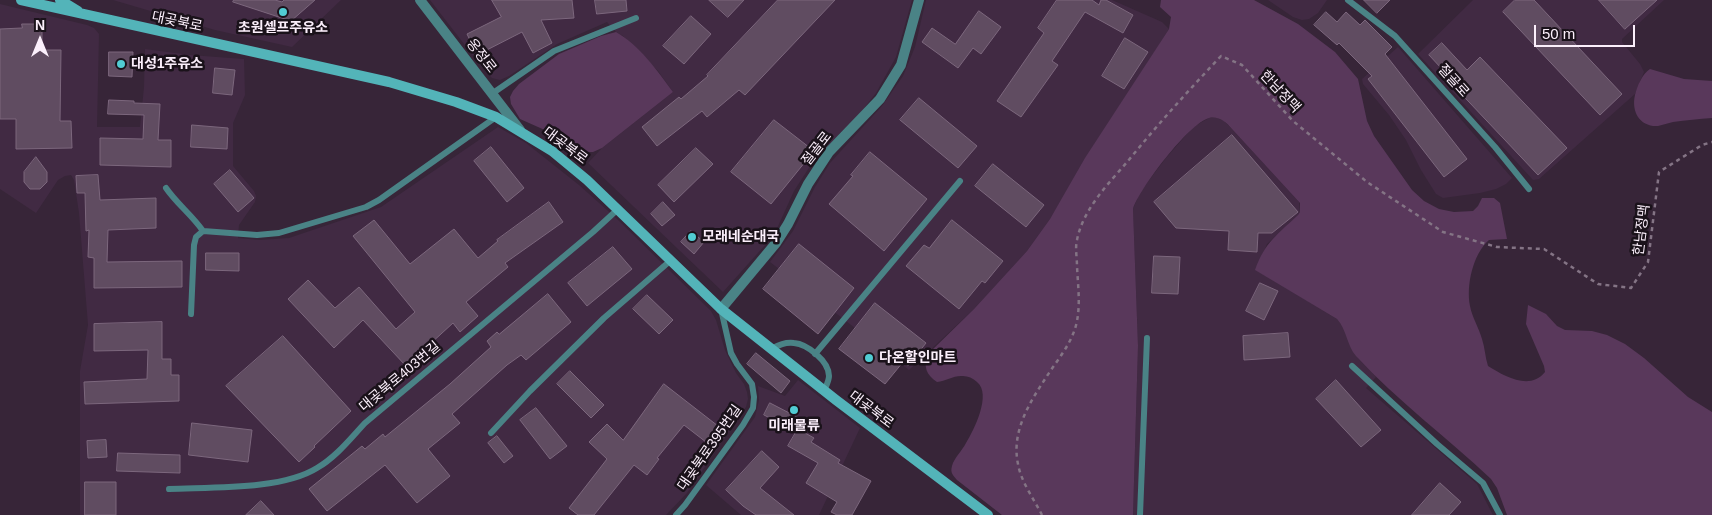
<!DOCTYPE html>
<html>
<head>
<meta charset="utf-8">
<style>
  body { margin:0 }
  #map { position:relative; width:1712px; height:515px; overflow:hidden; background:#372538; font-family:Arial,sans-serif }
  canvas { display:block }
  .north { position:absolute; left:15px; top:15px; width:50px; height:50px; -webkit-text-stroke:4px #1a121a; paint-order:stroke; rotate:0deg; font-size:14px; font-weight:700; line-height:20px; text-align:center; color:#fbeffb }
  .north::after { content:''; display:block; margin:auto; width:18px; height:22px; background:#fbeffb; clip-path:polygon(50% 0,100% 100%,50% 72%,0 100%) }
  .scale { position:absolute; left:1534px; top:25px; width:101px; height:22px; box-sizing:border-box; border:2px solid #fbeffb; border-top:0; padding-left:6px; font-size:15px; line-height:18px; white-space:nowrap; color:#fbeffb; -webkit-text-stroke:4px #1a121a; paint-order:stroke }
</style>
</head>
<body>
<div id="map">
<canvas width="1712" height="515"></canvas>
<div class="north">N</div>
<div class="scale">50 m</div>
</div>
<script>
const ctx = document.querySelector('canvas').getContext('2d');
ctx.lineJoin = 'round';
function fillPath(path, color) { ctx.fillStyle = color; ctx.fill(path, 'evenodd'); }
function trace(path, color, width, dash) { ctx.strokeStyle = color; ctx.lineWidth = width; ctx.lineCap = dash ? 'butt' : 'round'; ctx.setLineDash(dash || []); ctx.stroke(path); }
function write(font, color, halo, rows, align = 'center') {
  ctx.font = font + ' Arial,"Noto Sans KR",sans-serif'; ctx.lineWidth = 5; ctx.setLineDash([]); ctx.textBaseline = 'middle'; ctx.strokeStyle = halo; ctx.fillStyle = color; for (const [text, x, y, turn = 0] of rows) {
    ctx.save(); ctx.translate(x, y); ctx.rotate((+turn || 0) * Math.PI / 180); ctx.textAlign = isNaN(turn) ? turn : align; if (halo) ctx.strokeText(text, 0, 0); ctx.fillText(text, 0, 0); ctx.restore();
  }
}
fillPath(new Path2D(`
  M113 0H341L292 47 215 30Z
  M430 0H912L896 57 876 93 861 112 814 160 794 191 774 235 723 292 588 163 602 148 673 92 658 71 623 36 616 32 607 22 557 44 509 76 500 80 492 78 485 71Z
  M926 0H1112L1162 22 1169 29 1050 219 1027 251 974 309 909 370 770 262 793 231 815 187 830 163 882 106 903 76 915 47Z
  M1268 0H1327L1318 13 1309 19 1302 20 1293 17Z
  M1473 0H1664L1622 39V42L1640 64 1644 72 1635 94 1539 179 1533 180 1418 54Z
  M0 4 87 25 94 28 99 34 97 127H140L144 87 145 49 190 55 244 59 245 95 233 123V166L254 191 256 196 255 202 239 225 238 238 259 240 289 238 381 207 498 127 526 143 579 185 617 219 711 311 716 320 725 350 736 373 744 384 747 392 748 399 746 407 687 493 666 515H80V371L88 325 79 213 74 180 71 175 65 176 58 180 36 213 0 189Z
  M1398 47 1512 178 1506 184 1496 189 1480 193 1443 198 1436 194 1421 170 1406 140 1389 115 1363 84 1362 79Z
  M1209 118H1217L1224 121 1232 129 1299 202 1300 212 1298 215 1267 244 1256 270 1337 319 1343 325 1358 358 1376 377 1366 388 1477 484 1493 515H1133L1138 346 1133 209 1140 192 1166 158 1193 127Z
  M798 380 860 428 819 515H741L706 485 755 417 759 400 758 386 785 396Z`), '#412a43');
fillPath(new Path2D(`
  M1161 0H1254L1298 24 1335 52 1358 79 1367 121 1374 136 1412 190 1424 201 1439 209 1454 212 1473 211 1478 206 1482 198H1494L1500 203 1507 239 1489 240C1473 254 1466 285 1470 306 1472 317 1479 328 1482 339 1485 348 1485 357 1488 366 1504 376 1530 391 1545 372L1544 366 1526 324 1528 305 1546 314 1557 326 1565 330 1592 331 1607 335 1625 344 1644 358 1688 397 1712 412V515H1507L1497 488 1491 479C1447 437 1397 401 1356 356 1347 346 1347 330 1337 319L1255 270C1265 242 1277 235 1298 215L1300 212V203L1232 129C1226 122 1219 116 1209 118 1189 123 1139 189 1133 209L1138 346 1133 515H1002L957 480C953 475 950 473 952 466 954 458 962 451 966 443 974 430 992 394 977 382 973 378 968 376 963 376 954 375 946 381 937 382 926 375 923 366 928 354L974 309 1027 251 1050 219 1085 158 1169 29 1171 17 1160 7Z
  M616 32C638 44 658 71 673 92L602 148 593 152H586L556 135 520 119 511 104 510 97 513 91 519 84 559 54 601 36Z
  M1650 69 1684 79 1712 81V118C1699 119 1686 120 1673 122 1668 123 1663 125 1658 126 1640 127 1631 112 1635 95 1637 86 1643 73 1650 69Z`), '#59385b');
const building = new Path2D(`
  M234 0H275L282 2 284 0H315L291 21 233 2Z
  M492 0H572L574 18 541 20 552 43 533 53 522 32 477 55 467 34 501 17Z
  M595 0H626L627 11 597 14Z
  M709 0H744L728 17Z
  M778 0H835L745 95 739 90 707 117 702 111 657 146 642 127 679 97 681 99 708 76 707 75Z
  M1057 0H1092L1099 5 1101 0H1106L1133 15 1123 33 1085 12 1052 61 1058 65 1021 117 997 101 1044 33 1038 28Z
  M1364 0H1390L1377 13Z
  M1515 0H1534L1622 94 1600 115 1503 12Z
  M1599 0H1657L1625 29Z
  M979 11 1001 27 981 54 973 48 958 68 922 42 932 28 955 44Z
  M1326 12 1337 22 1346 12 1360 25 1365 20 1392 47 1385 54 1467 159 1444 177 1368 79 1372 76 1339 43 1337 45 1314 25Z
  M691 16 711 34 684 64 663 46Z
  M22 24H42V50H61L60 121H71L72 148 16 149V119H0V29L22 28Z
  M1125 38 1148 52 1124 89 1102 76Z
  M1442 43 1467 70 1480 57 1567 148 1538 175 1452 84 1454 82 1429 55Z
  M109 52H133L132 77 109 76Z
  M215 68 235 70 232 95 213 93Z
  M919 98 977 146 958 168 900 120Z
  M109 100 134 101V103L160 104 158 140H171V167L100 165V138L143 139 144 115 108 114Z
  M774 120 814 151 771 204 731 172Z
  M192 125 228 128 227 149 191 147Z
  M1232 135 1298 212 1272 233H1258L1257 252 1228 250 1229 231 1176 228 1154 202Z
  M491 147 524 188 507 202 474 161Z
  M696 148 713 164 674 202 658 185Z
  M870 152 927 199 884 251 829 204 853 176 851 175Z
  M36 157 47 172V182L40 189H30L24 182V172Z
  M993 164 1044 205 1026 227 975 186Z
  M230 170 254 198 238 212 214 184Z
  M98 175 100 200 156 198V228L108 230 107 262 182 261V287L94 288V258L88 257 89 230 86 231 85 193H77L76 176Z
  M549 202 563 222 505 263 508 267 466 302 478 316 460 332 453 323 406 366 363 320 334 348 288 299 308 280 335 308 359 287 396 329 415 312 353 236 374 220 410 264 454 229 478 258 498 241 497 240Z
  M663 202 675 215 662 226 651 214Z
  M952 220 1003 261 985 283 982 281 959 309 906 266 924 245 929 248Z
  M691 231 704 242 694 254 681 242Z
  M799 244 854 288 818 334 763 289Z
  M613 247 632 269 587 306 568 283Z
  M206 253H239V271L206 270Z
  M1154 256 1180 257 1178 294 1152 293Z
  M1260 283 1278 291 1264 320 1246 311Z
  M548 294 571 322 526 360 521 355 507 365 452 414 460 423 428 449 450 476 417 503 385 465 327 511 309 489 362 446 365 449 383 434 385 437 450 384 491 347 487 341 497 332 499 334Z
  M647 295 673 320 659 334 633 309Z
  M875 303 926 343 908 366 903 362 885 384 839 349Z
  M162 322V359H171V375H179V401L85 404 84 382 147 379 148 350 94 351V324Z
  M1288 333 1290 357 1244 360 1243 336Z
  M283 336 351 411 314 446 315 447 299 462 226 386Z
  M756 353 790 381 781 393 747 364Z
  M570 371 604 405 591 418 557 384Z
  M1336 380 1381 430 1361 447 1316 399Z
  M664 384 727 433 715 449 684 425 657 458 659 459 647 475 634 465 594 515H578L569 508 607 459 589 442 607 424 623 440Z
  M770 403 799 418 793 430 764 415Z
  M536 408 567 446 550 459 520 420Z
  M192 423 252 430 248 462 189 455Z
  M798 429 814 438 811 442 840 460 838 463 871 481 852 515H837L831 512 837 502 806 483 818 463 788 446Z
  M497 436 513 456 504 463 488 443Z
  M106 440 107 457 88 458 87 441Z
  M762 451 779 467 760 488 794 515H756L743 506 726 490Z
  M118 453 180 455V473L117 471Z
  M85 482H116V515H85Z
  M1440 483 1461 502 1449 515H1412Z
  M261 501 274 515H246Z`);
fillPath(building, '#604c61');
trace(building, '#7c677d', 1);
trace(new Path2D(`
  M1042 515C1034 499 1021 482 1018 464 1011 431 1030 402 1047 376 1056 362 1067 349 1073 334 1082 313 1078 289 1077 266 1077 258 1075 248 1077 240 1083 209 1109 183 1128 161 1158 124 1189 90 1221 56L1242 65 1293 121 1367 182 1443 232 1497 247 1544 249 1598 284 1631 288 1648 262 1659 172 1702 145 1712 142`), '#847485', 2.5, [4, 4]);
trace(new Path2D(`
  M1348 0 1395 36 1495 147 1529 189
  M493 93 554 51 636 18
  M166 188C177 204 192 215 203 231
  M191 314 194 245 196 237 203 231 257 235 279 233 366 207 379 200 496 117
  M771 349C779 345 785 342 794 343 807 344 829 361 829 376 829 381 826 386 824 391
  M815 354 960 181
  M1352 366 1437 444 1483 483 1500 515
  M491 433 530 391 604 318 670 261
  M169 489C211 487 282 490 317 468 336 457 350 439 365 423L593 232 617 210
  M676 515 685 505 743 425 753 408 754 397 752 384 737 364 731 353 721 309
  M1140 515 1147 338`), '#4a8386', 6);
trace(new Path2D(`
  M420 0 520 130
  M721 309 776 243 788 224 808 184 829 152 880 99 901 65 919 0`), '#4a8386', 10);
trace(new Path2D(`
  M21 0 389 82 456 102 496 117 552 151 587 180 721 309 836 400 988 515
  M60 0 78 11`), '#53b4b9', 10);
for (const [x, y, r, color] of [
  [283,12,5,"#51ccd3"],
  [121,64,5,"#51ccd3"],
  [692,237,5,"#51ccd3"],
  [869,358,5,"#51ccd3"],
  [794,410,5,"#51ccd3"]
]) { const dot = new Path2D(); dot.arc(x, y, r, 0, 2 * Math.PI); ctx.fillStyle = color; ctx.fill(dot); trace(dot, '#1a121a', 2); }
write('14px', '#fbeffb', '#1a121a', [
  ["대곶북로",177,22,12],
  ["옹정로",481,56,52],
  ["절골로",1453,81,48],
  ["한남정맥",1280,92,47],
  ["대곶북로",565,146,37],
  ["절골로",817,149,-52],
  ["한남정맥",1642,230,-83],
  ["대곶북로403번길",400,377,-40],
  ["대곶북로",871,410,37],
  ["대곶북로395번길",710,448,-55]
]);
write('bold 14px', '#fbeffb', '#1a121a', [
  ["초원셀프주유소",283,28,"center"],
  ["대성1주유소",131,64],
  ["모래네순대국",702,237],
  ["다온할인마트",879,358],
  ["미래물류",794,426,"center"]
], 'left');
</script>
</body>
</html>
